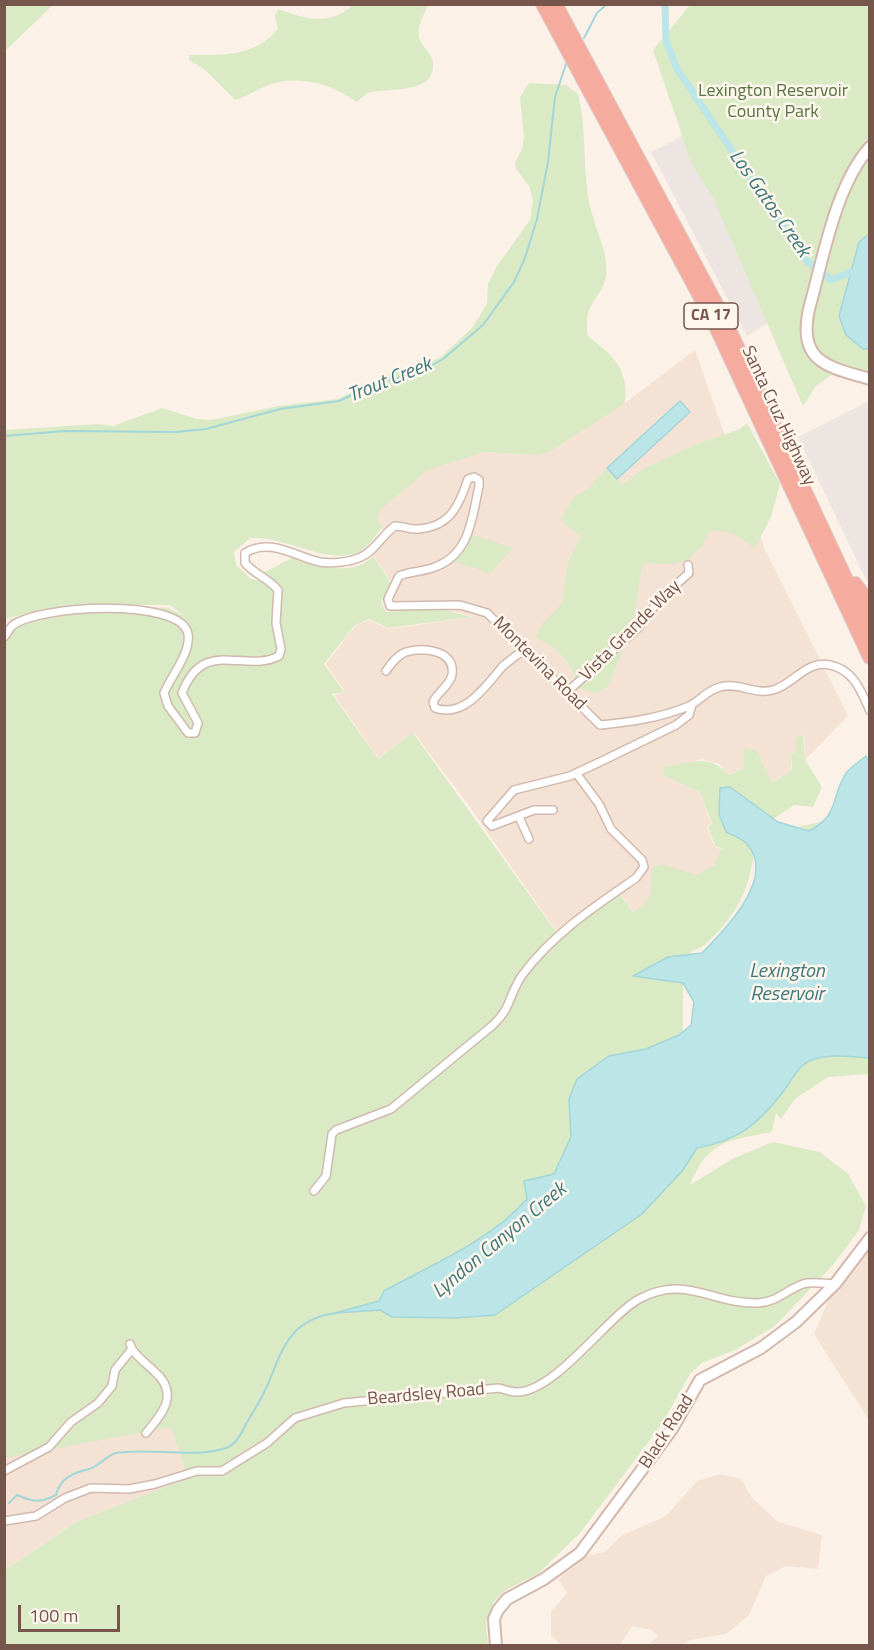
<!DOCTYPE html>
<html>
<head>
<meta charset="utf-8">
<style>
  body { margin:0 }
  #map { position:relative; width:874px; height:1650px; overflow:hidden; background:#fcf1e7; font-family:"Titillium Web",sans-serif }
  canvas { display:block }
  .frame { position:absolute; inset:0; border:6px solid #76554b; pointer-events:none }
  .scale { position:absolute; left:18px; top:1605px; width:102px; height:27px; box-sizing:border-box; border:3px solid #76554b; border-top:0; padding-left:8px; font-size:18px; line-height:21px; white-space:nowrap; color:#76554b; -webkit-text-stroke:4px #fff6ed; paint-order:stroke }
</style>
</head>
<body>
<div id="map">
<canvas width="874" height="1650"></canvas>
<div class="frame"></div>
<div class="scale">100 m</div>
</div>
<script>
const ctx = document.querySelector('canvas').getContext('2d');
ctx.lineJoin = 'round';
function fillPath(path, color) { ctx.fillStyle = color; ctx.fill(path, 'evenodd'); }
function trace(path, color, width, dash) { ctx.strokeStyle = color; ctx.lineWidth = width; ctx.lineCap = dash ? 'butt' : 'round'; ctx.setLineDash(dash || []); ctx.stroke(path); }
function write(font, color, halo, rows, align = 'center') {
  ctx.font = font + ' "Titillium Web",sans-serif'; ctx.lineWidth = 5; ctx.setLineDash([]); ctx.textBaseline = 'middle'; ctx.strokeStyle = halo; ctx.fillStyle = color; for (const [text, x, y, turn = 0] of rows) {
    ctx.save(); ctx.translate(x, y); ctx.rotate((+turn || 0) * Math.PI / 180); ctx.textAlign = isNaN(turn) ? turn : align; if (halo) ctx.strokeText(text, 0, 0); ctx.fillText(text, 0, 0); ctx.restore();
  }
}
fillPath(new Path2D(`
  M695 350 765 550 848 716 805 760 804 735 796 737V752L791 753V770L772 783 757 751 744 748V768L728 775 720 764 701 759 684 765 664 766V776L700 792 711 824 707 827 714 846 730 852 652 938 619 892 556 931 467 803 414 733 378 758 334 695 345 692 326 664 355 626 369 620 388 629 473 617 435 606 387 611 382 602 392 583 373 555 386 536 371 507 428 470 484 452 537 455 625 403Z
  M869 1248V1420L814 1334 831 1294Z
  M153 1319 189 1478 78 1521 5 1570V1406Z
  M720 1474 741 1479 752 1498 778 1522 822 1535 818 1569 786 1566 766 1576 749 1615 726 1634 690 1640 682 1645H648L658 1636 652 1630 632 1626 620 1645H561L551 1635V1612L567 1593 558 1579 587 1556 605 1552 621 1536 666 1516 697 1481Z`), '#f4e2d5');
fillPath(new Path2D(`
  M702 126 803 302 747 336 651 152Z
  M869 401V586L798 437Z`), '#ede5e1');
fillPath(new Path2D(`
  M5 4H53V5L5 51Z
  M353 5H428C424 15 415 29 420 40 424 50 432 52 433 63 436 96 385 87 368 93 364 95 360 99 357 102 333 86 309 77 279 82 265 84 249 96 235 100L204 69 189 60V55C224 55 254 57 278 29L275 16 278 9C306 19 328 27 353 5Z
  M690 5H869V379L836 372 816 386 803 406 713 198 691 162 653 50Z
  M529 83 566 85 578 94C588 134 581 177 593 217 598 234 609 257 606 276 601 301 582 302 588 336 613 356 629 368 625 403L549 452 537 455 484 452 428 470 381 509 377 518 382 528C375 535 367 548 359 552 327 566 289 536 250 538L234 552 236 565 251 579 263 581 259 575 294 557C318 567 353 577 373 556L391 583 381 602 386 612 434 607 472 617 388 628 369 619 354 626 324 664 344 692 332 694 378 759 413 733 556 932 619 893 633 912C655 902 650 887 652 868L661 864 696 875 715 865 722 848 715 846 708 827 712 824 700 792 664 776V766C691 765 707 751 729 775L744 768V748L757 751 772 783 792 770 791 753 796 752V737L803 735 805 760 822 787 813 807 794 805 760 828C749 874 751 896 717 933 708 942 703 949 691 951L683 972V1045L666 1084 767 873 770 833 825 821 869 905V1074L828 1077 796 1098 781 1119 776 1113 772 1132C728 1141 709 1139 690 1185L734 1158 773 1142 820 1152 848 1174 866 1206 859 1230 833 1265 775 1326 735 1350 702 1363 690 1374 662 1424 580 1533 539 1573 504 1591 494 1601 486 1622 488 1645H5V1570L78 1521 186 1479 184 1475 187 1473 171 1427 5 1458 4 637 10 619 26 614 7 618 5 626V430L99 424 113 426 162 408 197 419 212 420 278 406 338 399 400 368 440 358 472 328 487 304 488 284 497 266 530 220 533 200 529 186 516 169 515 162 522 150 524 137 520 97ZM109 605H170L184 616 168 608Z
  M747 423 780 484 771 517 755 548C739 537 727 527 708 532L703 546 694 552 690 559 673 564 645 563 641 571 633 624 608 687 596 693 579 688C572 664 559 647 536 638L542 624 562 604 568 562 581 537 561 520 574 497 590 487 606 469 622 485 645 468 697 444 740 429Z
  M470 534 513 548 490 573 446 559Z`), '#d9eac5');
const water = new Path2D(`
  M869 234V349H863L846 335 839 316 859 242Z
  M680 401 690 412 617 479 607 468Z
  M866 756 870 763 869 1058C851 1056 817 1052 802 1066 795 1072 789 1084 783 1092 757 1125 739 1140 697 1148L683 1170 642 1214 495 1315 456 1318 392 1317 380 1310 335 1313 379 1301 384 1291C433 1264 490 1241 527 1199L524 1181 554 1174 571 1137 569 1099 577 1079 609 1056 646 1049 679 1035 691 1025 694 1002 683 983 633 976 668 957 702 953C725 930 778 876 746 843 741 838 732 835 726 832L719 814 720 788 730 787 778 822 809 831C841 815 830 795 847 772 852 766 860 761 866 756Z`);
fillPath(water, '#bbe5e6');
trace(water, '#a2d6d8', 1.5);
trace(new Path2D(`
  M584 38 597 13 607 4
  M4 436 65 431 176 432 206 429 280 409 339 401 379 382 416 374 443 359 483 325 514 282 525 258 537 219 548 162 555 97 567 61
  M9 1503 17 1495C32 1502 41 1503 56 1495 60 1478 73 1473 89 1469 99 1467 105 1456 116 1453 148 1447 193 1459 226 1448 235 1445 242 1433 246 1424 254 1411 262 1398 268 1384 283 1347 291 1319 336 1313`), '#a2d6d8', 2);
trace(new Path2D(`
  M665 4 666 40 677 69 805 259 831 280 851 272`), '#bbe5e6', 7);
const street = new Path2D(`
  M4 637C7 634 9 629 12 626 37 605 181 597 188 634 191 653 171 676 164 693L168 706 188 733H195L198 723 182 693C204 636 244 674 279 656L281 649 276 623 278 590C268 578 254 574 245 563V553C270 537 296 557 320 562 332 564 350 562 361 557 375 551 382 535 395 526 403 526 411 530 418 529 450 527 459 506 468 479L474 477 479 480V486C472 518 470 554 435 567 422 572 411 571 399 576L388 599 390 606 460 605 487 613 600 725C631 722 660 718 689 706 700 701 707 690 720 687 738 682 755 695 773 690 794 684 806 660 830 665 854 670 861 691 870 711
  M386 671C391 664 397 655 406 652 424 647 456 650 452 675 450 685 438 692 433 702L435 708C465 719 487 684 503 666 510 660 518 654 526 649
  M566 693 638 628 659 600 689 573 688 565
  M553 810H534L492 826 487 821 514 790 570 776 604 760 676 725 689 715 692 705
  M519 817 529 839
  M314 1191 326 1176 332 1134 336 1130 391 1109 493 1025C512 1008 509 993 523 974 554 933 594 907 636 878L644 867 642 860 611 829 599 804 576 773
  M132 1349C138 1358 147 1364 155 1372 180 1394 162 1414 146 1433
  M4 1471 49 1447 71 1422 98 1403 112 1386 115 1370 132 1349 130 1344
  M4 1521 36 1516 65 1498 91 1488 129 1489 155 1484 197 1471H222L267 1443 295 1418 344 1403 499 1388C505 1390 512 1392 517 1392 555 1392 608 1316 639 1299 686 1274 710 1304 758 1303 777 1302 786 1290 803 1284 812 1281 825 1284 835 1284`);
const secondary = new Path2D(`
  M870 147C835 186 823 260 809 309 797 363 829 367 870 379
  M496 1646 494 1619 498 1610 507 1599 544 1579 580 1553 672 1429 700 1380 761 1348 796 1322 835 1284 870 1238`);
const highway = new Path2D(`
  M543 4 714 322 870 657
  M555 4 723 317 870 631
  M855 584 870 604`);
trace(street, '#d0baaf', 10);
trace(secondary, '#d3b9ad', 14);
trace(highway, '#d9cfcd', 16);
trace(street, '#fff', 7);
trace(secondary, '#fff', 10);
trace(highway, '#f6ab9f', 14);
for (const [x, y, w] of [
  [711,316,54]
]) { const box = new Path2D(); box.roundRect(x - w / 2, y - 13, w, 26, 4.5); ctx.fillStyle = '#fff6ed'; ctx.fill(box); trace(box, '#76554b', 1.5); }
write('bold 16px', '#76554b', null, [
  ["CA 17",711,316]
]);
write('18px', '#577641', '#fff6ed', [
  ["Lexington Reservoir",773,92],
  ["County Park",773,113]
]);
write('18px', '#76554b', '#fff6ed', [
  ["Santa Cruz Highway",778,416,65],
  ["Vista Grande Way",631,631,-45],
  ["Montevina Road",539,664,45],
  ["Beardsley Road",426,1395,-5],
  ["Black Road",667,1432,-57]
]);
write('italic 20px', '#3f787b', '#fff6ed', [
  ["Los Gatos Creek",769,204,55],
  ["Trout Creek",390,381,-22],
  ["Lexington",787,972],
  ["Reservoir",787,995],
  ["Lyndon Canyon Creek",500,1241,-40]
]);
</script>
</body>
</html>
